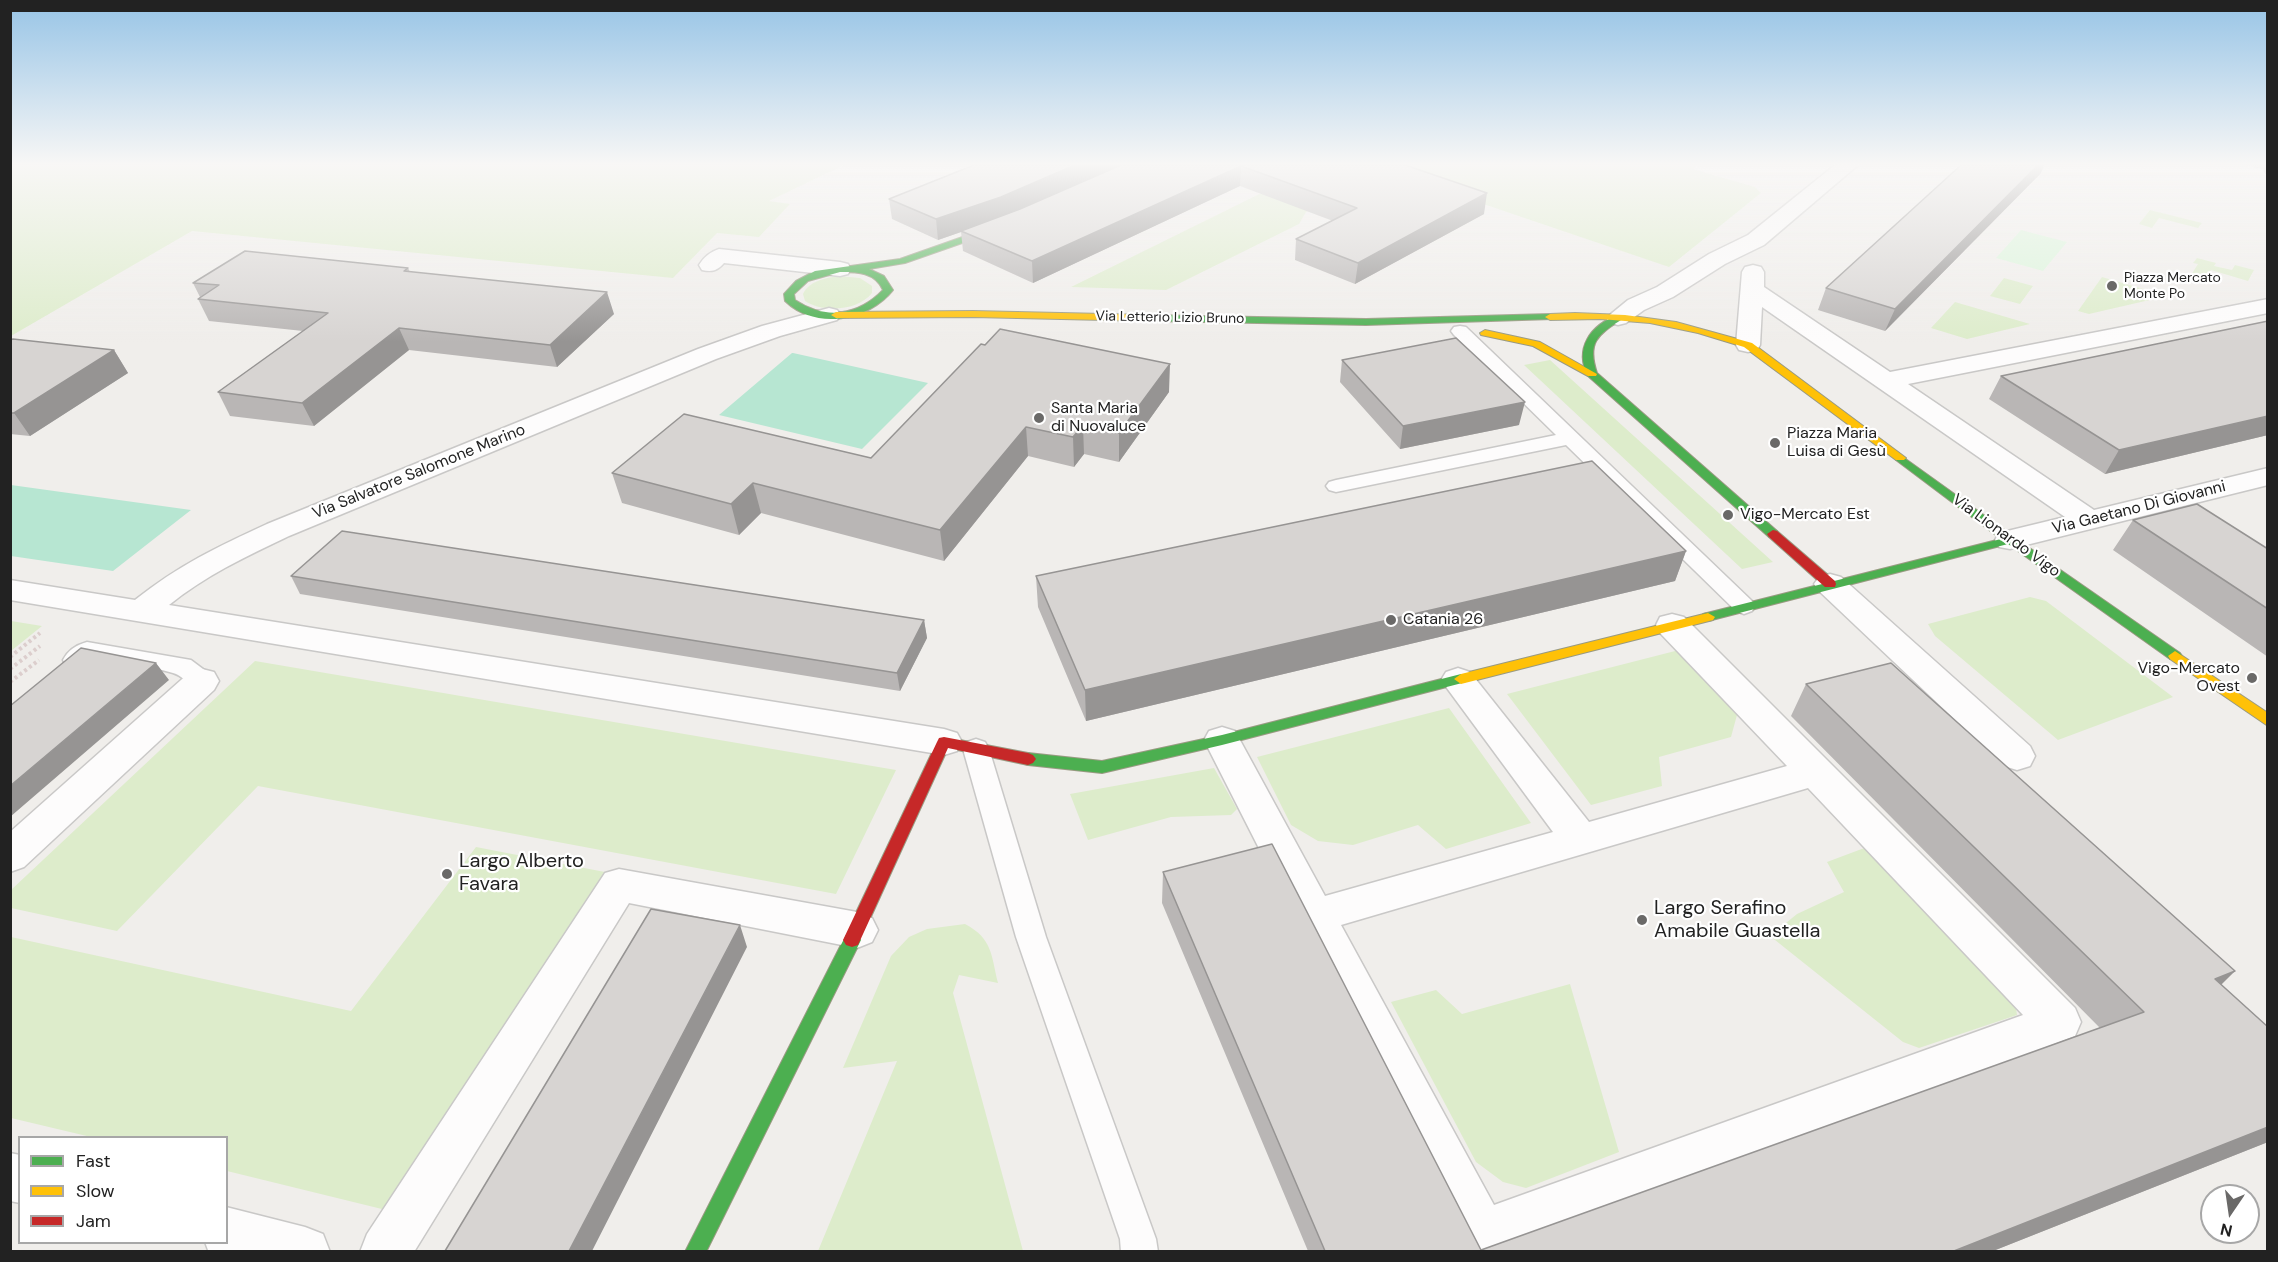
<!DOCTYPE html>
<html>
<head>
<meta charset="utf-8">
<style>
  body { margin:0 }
  #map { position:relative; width:2278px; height:1262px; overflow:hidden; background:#f0eeeb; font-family:"DM Sans",sans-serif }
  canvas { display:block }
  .frame { position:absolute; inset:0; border:12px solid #222; pointer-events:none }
  .legend { position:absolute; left:18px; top:1136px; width:210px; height:108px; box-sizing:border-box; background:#fff; border:2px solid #a7a7a7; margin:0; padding:8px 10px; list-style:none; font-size:18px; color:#222 }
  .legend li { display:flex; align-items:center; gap:12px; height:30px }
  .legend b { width:30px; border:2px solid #a7a7a7 }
  .north { position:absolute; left:2200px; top:1184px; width:60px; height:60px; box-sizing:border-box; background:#fff; border:2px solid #a7a7a7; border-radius:50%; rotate:193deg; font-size:16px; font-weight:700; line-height:24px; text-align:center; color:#222 }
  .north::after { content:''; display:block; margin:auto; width:21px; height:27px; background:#6a6968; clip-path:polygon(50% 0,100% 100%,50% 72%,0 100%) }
</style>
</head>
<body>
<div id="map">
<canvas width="2278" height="1262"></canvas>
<div class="frame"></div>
<ul class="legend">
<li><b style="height:8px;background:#4caf50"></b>Fast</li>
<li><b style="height:8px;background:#ffc107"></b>Slow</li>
<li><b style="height:8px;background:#c62828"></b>Jam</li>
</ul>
<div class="north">N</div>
</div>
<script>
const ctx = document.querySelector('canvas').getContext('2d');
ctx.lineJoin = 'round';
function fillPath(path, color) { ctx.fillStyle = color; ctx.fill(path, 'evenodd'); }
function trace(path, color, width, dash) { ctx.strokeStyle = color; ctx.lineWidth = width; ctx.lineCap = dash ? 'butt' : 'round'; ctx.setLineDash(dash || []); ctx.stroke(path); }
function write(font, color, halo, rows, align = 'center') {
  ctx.font = font + ' "DM Sans",sans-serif'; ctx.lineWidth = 4.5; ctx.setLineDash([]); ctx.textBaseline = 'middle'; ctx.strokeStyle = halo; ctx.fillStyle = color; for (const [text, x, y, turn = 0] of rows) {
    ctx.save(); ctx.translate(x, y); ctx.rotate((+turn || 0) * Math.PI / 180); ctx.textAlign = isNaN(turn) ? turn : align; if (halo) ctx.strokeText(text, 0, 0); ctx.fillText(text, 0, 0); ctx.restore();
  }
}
fillPath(new Path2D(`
  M11 165H844L769 201 790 204 759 237 717 233 673 278 192 231 11 336Z
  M1318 165H1698L1693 169 1755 187 1761 193 1669 267 1386 171 1306 212 1299 224 1166 290 1071 287Z
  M2150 210 2202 223 2198 228 2159 218 2152 228 2139 224Z
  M2197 258 2216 263 2214 266 2232 270 2235 265 2254 270 2248 281 2211 270 2205 279 2191 275 2198 264 2193 263Z
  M839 276 860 278 872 286V293C858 311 823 313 805 301L803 294C809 281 825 278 839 276Z
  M2102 277 2167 296 2089 314 2078 311Z
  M2004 278 2033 286 2020 304 1990 296Z
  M1955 302 2030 324 1967 339 1931 328Z
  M1550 360 1773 562 1742 569 1524 365Z
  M2030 597 2046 601 2173 697 2058 740 1935 636 1928 624Z
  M11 621 42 626 11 651Z
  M1679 650 1737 715 1731 737 1659 757 1662 786 1591 805 1507 694Z
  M255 661 896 770 836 894 258 786 117 931 11 908V890Z
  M1449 708 1531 823 1446 849 1418 825 1353 845 1318 841 1291 825 1257 757Z
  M1214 768 1237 809 1231 815 1171 817 1088 840 1070 794Z
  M476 847 610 873 390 1211 227 1171 226 1138 91 1137 11 1118V937L351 1011Z
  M1867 847 2015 1001 2017 1015 1919 1048 1903 1042 1770 936 1797 914 1844 892 1827 862Z
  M965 924C993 939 991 955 998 983L959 975 953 993 1023 1251H818L897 1061 843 1068 891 956 909 937 927 929Z
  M1570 984 1619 1152 1526 1188 1503 1182 1476 1162 1391 1002 1436 990 1462 1014Z`), '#ddeccb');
fillPath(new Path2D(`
  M2021 230 2067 242 2043 271 1996 258Z`), '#daf5da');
fillPath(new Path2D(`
  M792 353H793L928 383 862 449 719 415Z
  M10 485H11L191 510 113 571 11 556Z`), '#b7e6d2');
const lane = new Path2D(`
  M1460 326 1466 327 1752 601 1756 606 1752 611 1744 614 1736 611 1566 445 1336 492 1329 490 1326 486 1329 482 1336 480 1556 435 1454 335 1451 331 1454 327Z
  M87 642 191 660 211 675 215 681 211 687C190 693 189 678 173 673 147 665 118 664 92 659 83 667 78 669 66 666L63 660C68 650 76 645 87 642Z
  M976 739 985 742 989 749 1046 937 1156 1239 1158 1252H1121L1120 1239 1016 937 963 749 967 742Z`);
const street = new Path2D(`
  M1835 165H1858L1764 245 1725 264 1673 297 1644 310 1626 323 1618 325 1610 323 1606 318 1628 300 1657 287 1709 254 1748 235Z
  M719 249 840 262 848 264 851 269 848 274 840 276 724 263C717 271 712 272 702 270L699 265C704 257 710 252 719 249Z
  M1753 265 1761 267 1764 272V287L1890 372 2268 299V313L1908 384 2094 510 2268 468V485L2010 549 1999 547 1995 540 1999 533 2065 517 1762 307 1760 345 1757 350 1748 352 1739 350 1736 345 1742 272 1745 267Z
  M829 308 837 310 841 315 837 320 780 336 716 359 289 536C247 556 206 575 169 605L944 729 957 733 962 742 957 751 944 755 10 600V580L135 600C179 565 217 547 267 524L698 349 762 326Z
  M1830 574 1841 577 2030 746 2035 756 2030 766 2017 770 2004 766 1819 591 1814 584 1819 577Z
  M1672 614 1684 617 2075 1008 2081 1022 2075 1036 1502 1252H1464L1204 740 1209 731 1222 727 1235 731 1325 896 1553 832 1441 680 1446 672 1458 668 1470 672 1589 822 1787 766 1660 633 1656 625 1660 617ZM1808 788 2023 1015 1494 1205 1341 925Z
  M202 669 214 672 219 681 214 690 24 867 10 872V832L190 672Z
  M619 869 857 912 872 918 878 930 872 942 857 948 629 903 414 1252H360L367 1234 605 873Z
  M10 1153 20 1155V1203L10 1201Z
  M226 1207 305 1227 323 1234 330 1252 208 1250 205 1242H226Z`);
const fast = new Path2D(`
  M1005 222 1009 225 1008 227 905 263 869 269 884 276 893 290C868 321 816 331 785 301L784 294 796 281 815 271 900 259ZM840 272C857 272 875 272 883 290 858 316 825 320 795 300L794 294 808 281Z
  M1550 314 1553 315V319L1366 325 1149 321 1144 318 1149 315 1366 319Z
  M1618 315 1623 318 1621 320C1597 335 1587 343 1597 373L1777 531 1779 534 1777 537H1769L1588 376C1574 349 1590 325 1618 315Z
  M1900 455 2059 569 2180 653 2182 656 2180 659H2170L2008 544 1708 621 1703 620 1701 617 1703 614 2001 539 1896 460V456Z
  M1461 674 1468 679 1466 682 1222 745 1102 773 1028 765 1023 763 1020 759 1023 755 1028 753 1102 761 1222 735Z
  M852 933 858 935 861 940 706 1252H685L846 935Z`);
const slow = new Path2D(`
  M973 311 1149 315 1154 318 1149 321 973 317 836 318 831 315 836 312Z
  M1575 313 1625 315 1676 322 1752 343 1906 458 1904 460H1896L1744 347 1698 333 1650 323 1600 319 1550 320 1545 317 1550 314Z
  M1485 330 1540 342 1597 374 1596 376H1588L1533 346 1481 335 1480 333Z
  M1708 613 1715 617 1713 620 1461 684 1454 679 1461 674Z
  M2175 651 2268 713V726L2170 659 2168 656Z`);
const jam = new Path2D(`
  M1773 530 1777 531 1835 581 1836 584 1835 587H1825L1769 537 1767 534Z
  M944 737 1028 753 1033 755 1036 759 1033 763 1028 765 948 748 858 945 852 947 846 945 843 940 937 742 939 738Z`);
trace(lane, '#c9c8c7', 3);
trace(street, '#c9c8c7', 3);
trace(fast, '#999a82', 2);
trace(slow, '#999a82', 2);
trace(jam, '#999a82', 2);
trace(new Path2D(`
  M10 657 40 633
  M10 669 40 646
  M10 682 39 660`), '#dccecd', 4, [3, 3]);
fillPath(lane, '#fdfcfc');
fillPath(street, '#fdfcfc');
fillPath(fast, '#4caf50');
fillPath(slow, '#ffc107');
fillPath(jam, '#c62828');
fillPath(new Path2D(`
  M974 165H1405L1484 214 1355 284 1295 260 1296 239 1333 221 1240 186 1033 283 963 251 961 232 938 240 892 219 889 199Z
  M2243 165H2268V175L2265 174 2263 169Z
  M2041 173 1885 331 1818 310 1826 288Z
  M408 268 410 272 614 314 557 367 409 350 314 426 230 416 218 392 303 331 209 321 198 299 200 297 193 283Z
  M2268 321V435L2105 474 1989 399 2001 376Z
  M10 340 114 350 128 373 30 436 10 434Z
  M1342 360 1519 425 1400 449 1340 382Z
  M1169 392 1119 462 1084 454 1074 467 1028 456 944 561 761 513 739 535 622 503 612 473 871 458Z
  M2133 520 2268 549V657L2113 550Z
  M1686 551 1675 581 1086 721 1038 607 1036 576Z
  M291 576 924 620 927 638 900 691 300 594Z
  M1806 684 2235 971 2221 985 2268 1027V1142L1993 1251H1308L1162 903 1163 872 1481 1250 2100 1028 1791 716Z`), '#b9b6b5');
fillPath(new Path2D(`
  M1075 165H1121L1003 217 961 231V232L938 240 936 219Z
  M2038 165H2044L2041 173 1885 331 1895 309Z
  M1241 166 1240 186 1033 283 1032 261Z
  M1487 193 1484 214 1355 284 1358 263Z
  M607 292 614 314 557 367 550 345Z
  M399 328 409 350 314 426 302 403Z
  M114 350 128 373 30 436 14 413Z
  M1170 364 1169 392 1119 462V433Z
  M1525 402 1519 425 1400 449 1403 426Z
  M2268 416V435L2105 474 2119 450Z
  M1083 425 1084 454 1074 467 1073 437Z
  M1026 427 1028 456 944 561 940 530Z
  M753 483 761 513 739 535 731 504Z
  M1686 551 1675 581 1086 721 1085 690Z
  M924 620 927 638 900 691 897 673Z
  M156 663 169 680 10 817V786Z
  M740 925 747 947 592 1251H569Z
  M2235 971 2204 1001 2215 979Z
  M2268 1127V1142L1993 1251H1954Z`), '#969493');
const building = new Path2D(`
  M974 165H1075L1001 197 936 219 889 199Z
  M1121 165H1405L1487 193 1358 263 1296 239 1357 208 1241 166 1032 261 961 231 1020 209Z
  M1961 165H2038L1895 309 1826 288Z
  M245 251 408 268 404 271 607 292 550 345 399 328 302 403 218 392 328 313 198 299 219 285 193 283Z
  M2268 321V416L2119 450 2001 376Z
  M1000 329 1170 364 1119 433 1083 425 1073 437 1026 427 940 530 753 483 731 504 612 473 684 414 871 458 981 344 985 345Z
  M1456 338 1525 402 1403 426 1342 360Z
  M13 339 114 350 14 413H10V340Z
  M1592 461 1686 551 1085 690 1036 576Z
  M2197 504 2268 549V609L2133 520Z
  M342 531 924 620 897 673 291 576Z
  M81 648 156 663 10 786V706Z
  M1891 663 2235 971 2215 979 2268 1027V1127L1954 1251H1325L1163 872 1272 844 1481 1250 2144 1012 1806 684Z
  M651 909 740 925 569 1251H445Z`);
fillPath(building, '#d7d4d2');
trace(building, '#969493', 1.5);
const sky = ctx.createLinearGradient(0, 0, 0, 342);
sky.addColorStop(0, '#97c4e6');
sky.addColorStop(0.48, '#f8f7f6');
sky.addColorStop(1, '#f8f7f600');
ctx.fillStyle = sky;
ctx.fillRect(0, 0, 2278, 342);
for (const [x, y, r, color] of [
  [2112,286,6,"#6a6968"],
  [1039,418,6,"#6a6968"],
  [1775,443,6,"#6a6968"],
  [1728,515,6,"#6a6968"],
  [1391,620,6,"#6a6968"],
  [2252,678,6,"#6a6968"],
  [447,874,6,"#6a6968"],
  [1642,920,6,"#6a6968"]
]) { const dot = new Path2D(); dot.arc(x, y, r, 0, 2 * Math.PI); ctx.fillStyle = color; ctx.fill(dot); trace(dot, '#fff', 2); }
write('14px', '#222', '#fff', [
  ["Piazza Mercato",2124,278],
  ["Monte Po",2124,294]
], 'left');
write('14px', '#222', '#fff', [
  ["Via Letterio Lizio Bruno",1170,318,1]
]);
write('16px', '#222', '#fff', [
  ["Santa Maria",1051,409],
  ["di Nuovaluce",1051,427],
  ["Piazza Maria",1787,434],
  ["Luisa di Gesù",1787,452],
  ["Vigo-Mercato Est",1740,515],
  ["Catania 26",1403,620],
  ["Vigo-Mercato",2240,669,"right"],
  ["Ovest",2240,687,"right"]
], 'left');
write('16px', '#222', '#fff', [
  ["Via Salvatore Salomone Marino",419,472,-22],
  ["Via Gaetano Di Giovanni",2139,508,-14],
  ["Via Lionardo Vigo",2006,536,36]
]);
write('20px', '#222', '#fff', [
  ["Largo Alberto",459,862],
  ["Favara",459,885],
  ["Largo Serafino",1654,909],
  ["Amabile Guastella",1654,932]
], 'left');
</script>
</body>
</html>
